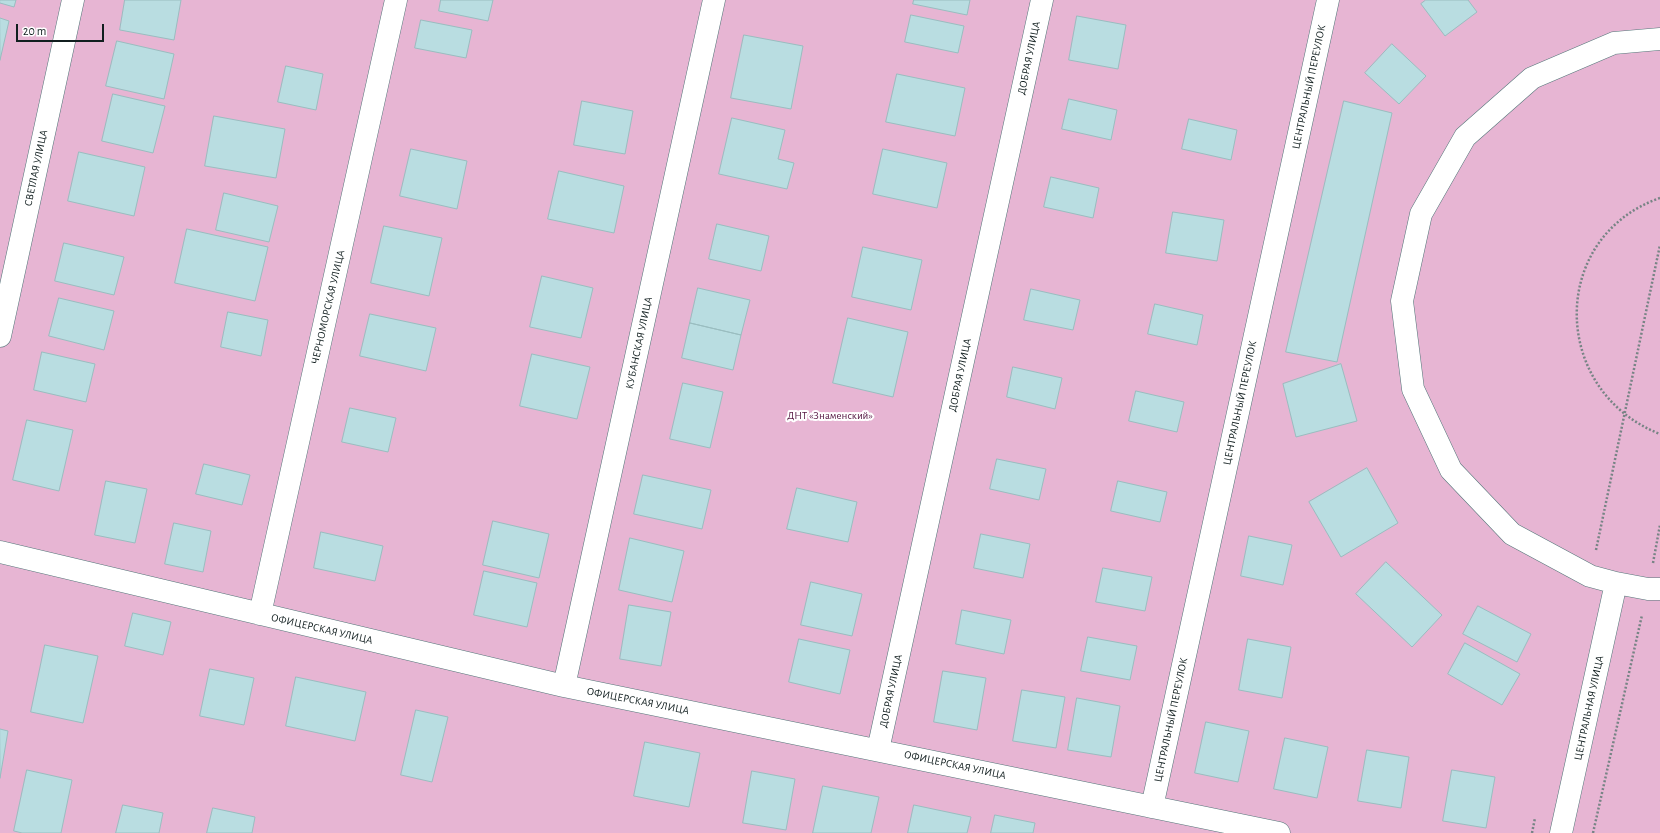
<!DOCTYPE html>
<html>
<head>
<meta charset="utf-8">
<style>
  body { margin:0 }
  #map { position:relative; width:1660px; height:833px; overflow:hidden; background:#edfcfd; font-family:"Alegreya Sans",sans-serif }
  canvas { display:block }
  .scale { position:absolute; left:16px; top:24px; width:88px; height:18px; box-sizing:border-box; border:2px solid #111e1f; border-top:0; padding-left:5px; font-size:12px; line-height:14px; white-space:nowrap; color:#111e1f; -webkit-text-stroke:3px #fff; paint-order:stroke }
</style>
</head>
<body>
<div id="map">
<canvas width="1660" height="833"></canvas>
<div class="scale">20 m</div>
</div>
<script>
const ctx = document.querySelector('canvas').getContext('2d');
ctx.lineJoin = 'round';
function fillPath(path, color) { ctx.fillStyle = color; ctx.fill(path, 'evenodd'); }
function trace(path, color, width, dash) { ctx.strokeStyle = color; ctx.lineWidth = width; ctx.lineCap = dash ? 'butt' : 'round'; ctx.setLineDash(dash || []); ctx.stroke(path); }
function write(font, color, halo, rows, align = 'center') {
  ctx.font = font + ' "Alegreya Sans",sans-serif'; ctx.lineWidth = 4; ctx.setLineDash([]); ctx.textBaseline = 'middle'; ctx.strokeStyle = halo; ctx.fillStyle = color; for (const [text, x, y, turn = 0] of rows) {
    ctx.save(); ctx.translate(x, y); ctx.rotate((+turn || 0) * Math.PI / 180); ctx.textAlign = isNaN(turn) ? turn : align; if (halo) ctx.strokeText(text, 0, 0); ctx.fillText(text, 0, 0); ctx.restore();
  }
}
fillPath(new Path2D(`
  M0 0H1660V833H0Z`), '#e7b5d3');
const building = new Path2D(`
  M0 0H16L14 7 0 3Z
  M125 0H181L174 40 120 30Z
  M441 0H493L488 21 439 11Z
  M914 0H970L967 15 913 4Z
  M1426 0H1468L1477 12 1445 36 1421 4Z
  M911 15 964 26 958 53 905 42Z
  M1077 16 1126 25 1118 69 1069 60Z
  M0 18 9 21 0 60Z
  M421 20 472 30 466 58 415 48Z
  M744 35 803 46 791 109 731 98Z
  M117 41 174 54 164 99 106 86Z
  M1392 44 1426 76 1399 104 1365 73Z
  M286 66 323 74 316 110 278 102Z
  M897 74 965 88 955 136 886 122Z
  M113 94 165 106 153 153 102 141Z
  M1069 99 1117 110 1111 140 1062 129Z
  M582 101 633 111 625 154 574 145Z
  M1344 101 1392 113 1337 362 1286 352Z
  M214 116 285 129 276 178 205 166Z
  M732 118 785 130 778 159 794 163 787 189 719 174Z
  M1189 119 1237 130 1231 160 1182 149Z
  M411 149 467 161 457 209 400 196Z
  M883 149 947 163 937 208 873 194Z
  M79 152 145 167 134 216 68 201Z
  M559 171 624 186 614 233 548 219Z
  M1051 177 1099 188 1093 218 1044 207Z
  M224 193 278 206 269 242 216 230Z
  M1173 212 1224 220 1217 261 1166 253Z
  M717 224 769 236 761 271 709 259Z
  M384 226 442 238 429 296 371 283Z
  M187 229 268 247 255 301 175 283Z
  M64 243 124 257 114 295 55 281Z
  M863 247 922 260 911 310 852 297Z
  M542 276 593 288 581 338 530 327Z
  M698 288 750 300 741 335 690 323Z
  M1031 289 1080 300 1073 330 1024 320Z
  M59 298 114 311 104 350 49 336Z
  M1155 304 1203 315 1197 345 1148 334Z
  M228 312 268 320 261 356 221 347Z
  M370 314 436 328 426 371 360 356Z
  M848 318 908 332 893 397 833 383Z
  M690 323 741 335 733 370 682 358Z
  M42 352 95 364 86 402 34 390Z
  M532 354 590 367 577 419 520 406Z
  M1341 364 1357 421 1296 437 1283 384Z
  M1013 367 1062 378 1055 409 1007 397Z
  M683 383 723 392 710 448 670 439Z
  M1136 391 1184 402 1177 432 1129 421Z
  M350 408 396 418 388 452 342 442Z
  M27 420 73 430 59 491 13 480Z
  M997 459 1046 469 1039 500 990 489Z
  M204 464 250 475 242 505 196 494Z
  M1367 468 1398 523 1341 557 1309 502Z
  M643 475 711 490 702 529 634 514Z
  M106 481 147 489 135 543 95 535Z
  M1118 481 1167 492 1160 522 1111 511Z
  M797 488 857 502 848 542 787 529Z
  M493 521 549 534 539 578 483 565Z
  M174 523 211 531 203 572 165 564Z
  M321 532 383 546 375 581 314 568Z
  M981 534 1030 544 1023 578 974 568Z
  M1249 536 1292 545 1283 585 1241 576Z
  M630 538 684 551 672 602 619 590Z
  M1386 562 1442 615 1412 647 1356 594Z
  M1103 568 1152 577 1145 611 1096 602Z
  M484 571 537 583 527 627 474 615Z
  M811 582 862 594 852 636 801 625Z
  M629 605 671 612 661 666 620 659Z
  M1478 606 1531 634 1517 662 1463 634Z
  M962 610 1011 620 1004 654 956 644Z
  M133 613 171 622 163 655 125 646Z
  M1088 637 1137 646 1130 680 1081 671Z
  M799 639 850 650 840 694 789 682Z
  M1248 639 1291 647 1282 698 1239 690Z
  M1465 643 1520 674 1502 705 1448 674Z
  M45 645 98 656 83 723 31 712Z
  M210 669 254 678 244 725 200 716Z
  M943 671 986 678 977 730 934 722Z
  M296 677 366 692 355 741 286 726Z
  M1022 690 1065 697 1056 748 1013 741Z
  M1077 698 1120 706 1111 757 1068 750Z
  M416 710 448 717 432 782 401 775Z
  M1206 722 1249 731 1238 782 1195 773Z
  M0 729 8 731 0 778Z
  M1285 738 1328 747 1317 798 1274 789Z
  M645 742 700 753 689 807 634 796Z
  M1367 750 1409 757 1401 808 1358 801Z
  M27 770 72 780 61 833H22L14 831Z
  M1452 770 1495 777 1486 828 1443 821Z
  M752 771 795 779 786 830 743 823Z
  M823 786 879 797 871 833H813Z
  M123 805 163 813 159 833H116Z
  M914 805 971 817 967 833H908Z
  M213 808 255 817 252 833H207Z
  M995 815 1035 823 1033 833H991Z`);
fillPath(building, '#b9dde1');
trace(building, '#9abdc0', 1);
const street = new Path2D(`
  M1660 39 1614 43 1532 78 1465 137 1421 214 1402 301 1413 389 1451 470 1512 534 1590 576 1616 583 1648 589H1660
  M0 336 73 0
  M0 552 564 686 1279 833
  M260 614 396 0
  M564 686 714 0
  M878 750 1042 0
  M1152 807 1328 0
  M1561 833 1616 583`);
trace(street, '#55767a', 23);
trace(new Path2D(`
  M1660 198C1548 237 1550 391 1660 434
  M1596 550 1660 245
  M1653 563 1660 525
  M1532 833 1535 818
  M1593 833 1642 615`), '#778485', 2.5, [2, 2]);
trace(street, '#fff', 22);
write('11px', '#111e1f', '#fff', [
  ["ДОБРАЯ УЛИЦА",1029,58,-78],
  ["ЦЕНТРАЛЬНЫЙ ПЕРЕУЛОК",1309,87,-78],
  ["СВЕТЛАЯ УЛИЦА",36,168,-78],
  ["ЧЕРНОМОРСКАЯ УЛИЦА",328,307,-77],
  ["КУБАНСКАЯ УЛИЦА",639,343,-78],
  ["ДОБРАЯ УЛИЦА",960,375,-78],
  ["ЦЕНТРАЛЬНЫЙ ПЕРЕУЛОК",1240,403,-78],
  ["ОФИЦЕРСКАЯ УЛИЦА",322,629,13],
  ["ДОБРАЯ УЛИЦА",891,691,-78],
  ["ОФИЦЕРСКАЯ УЛИЦА",638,701,11],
  ["ЦЕНТРАЛЬНАЯ УЛИЦА",1589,708,-78],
  ["ЦЕНТРАЛЬНЫЙ ПЕРЕУЛОК",1171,720,-78],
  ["ОФИЦЕРСКАЯ УЛИЦА",955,765,12]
]);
write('11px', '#551742', '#fff', [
  ["ДНТ «Знаменский»",830,416]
]);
</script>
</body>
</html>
